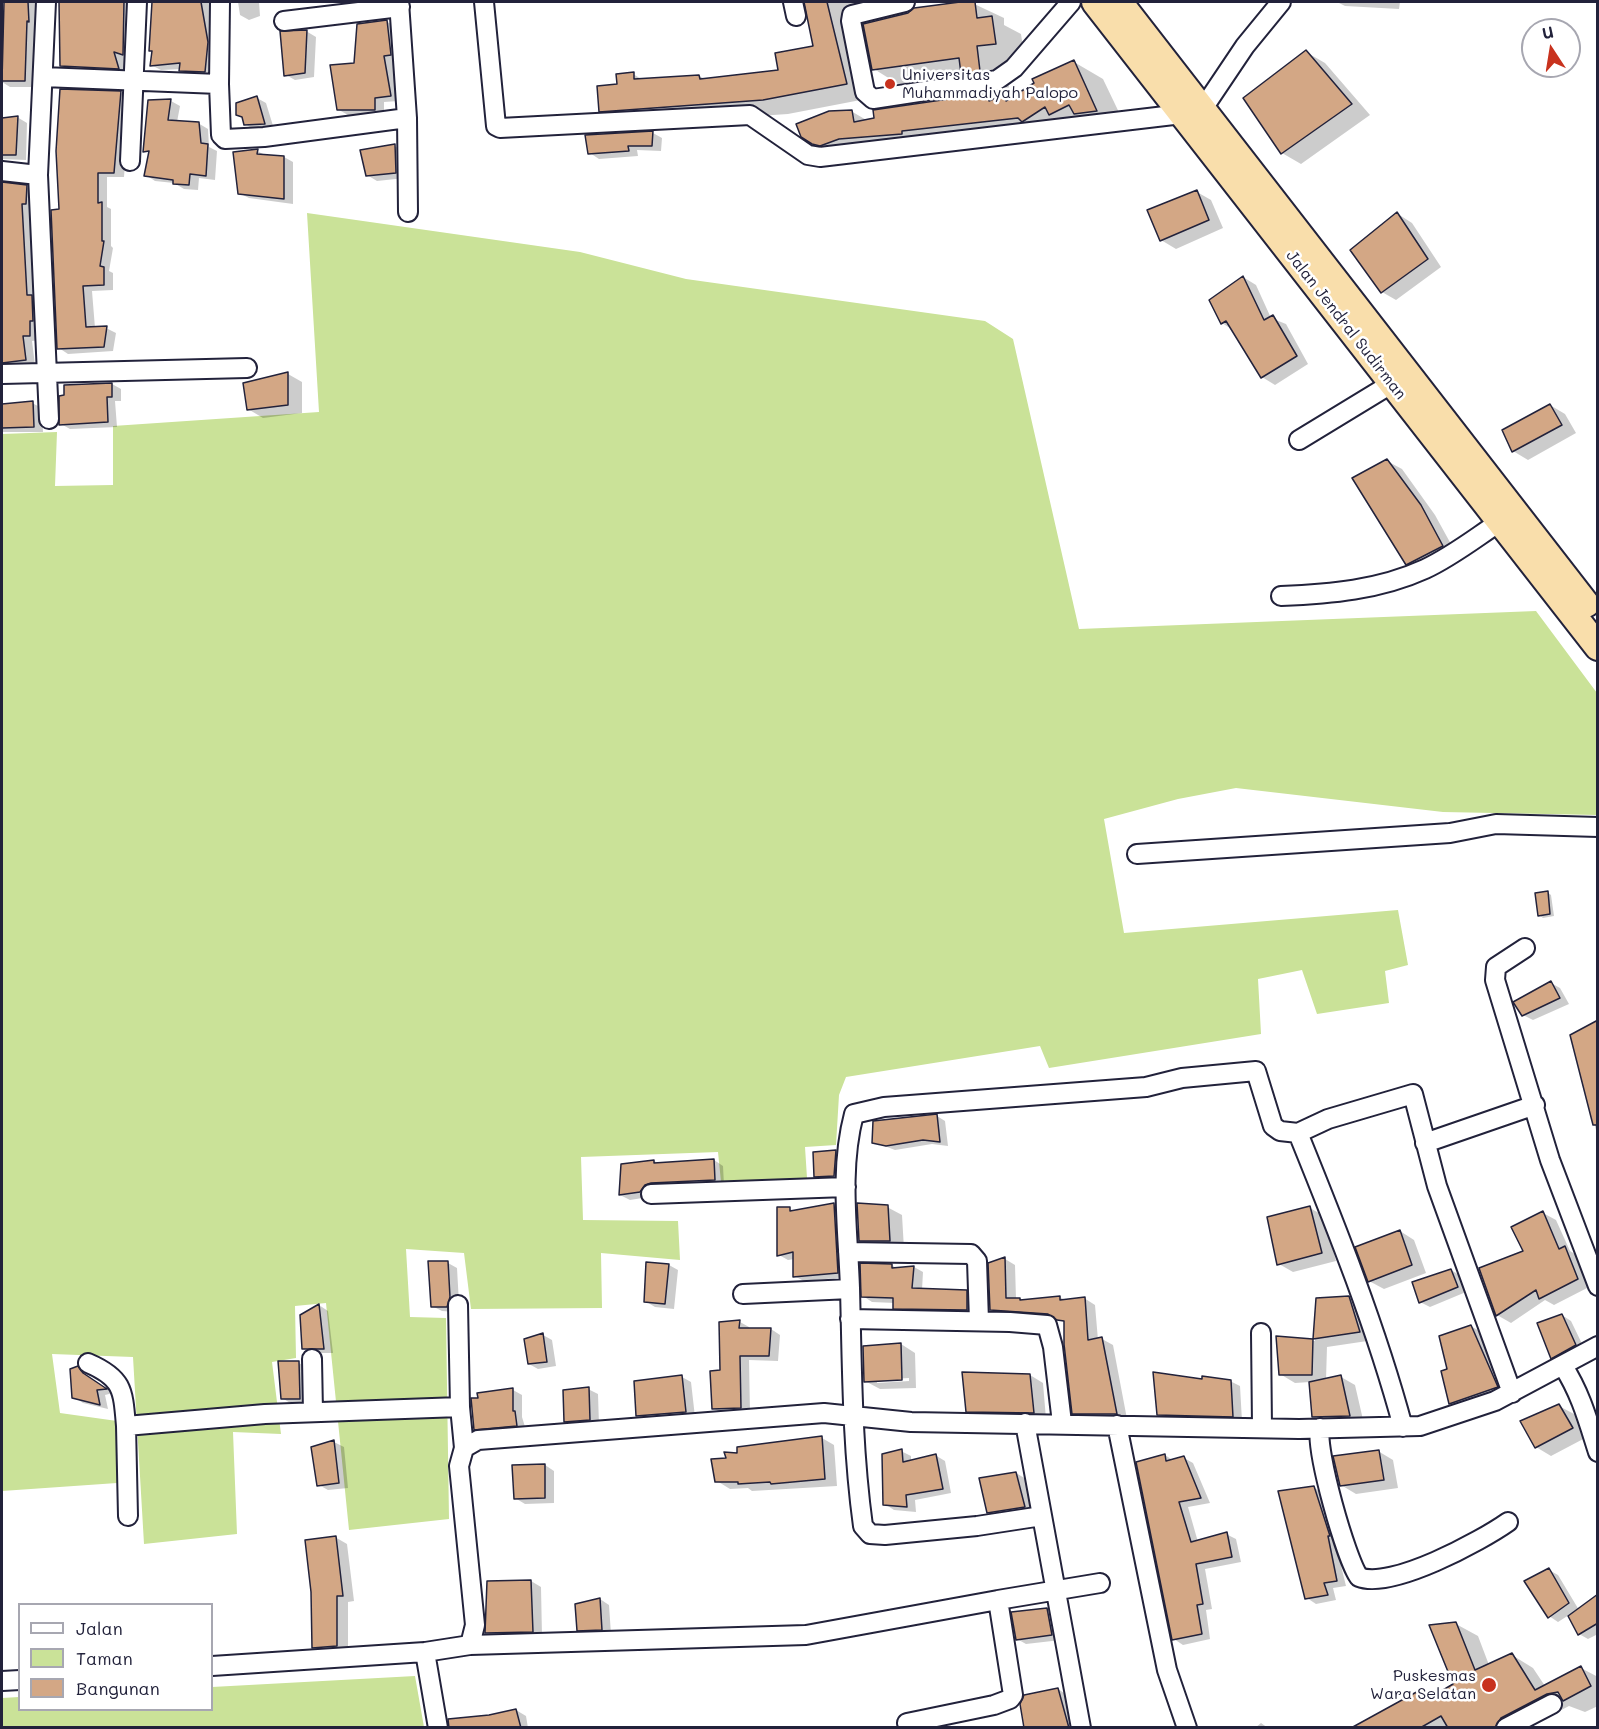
<!DOCTYPE html>
<html>
<head>
<meta charset="utf-8">
<style>
  body { margin:0 }
  #map { position:relative; width:1599px; height:1729px; overflow:hidden; background:#fff; font-family:Mali,sans-serif }
  canvas { display:block }
  .frame { position:absolute; inset:0; border:3px solid #22223b; pointer-events:none }
  .legend { position:absolute; left:18px; top:1603px; width:195px; height:108px; box-sizing:border-box; background:#fff; border:2px solid #a7a7b1; margin:0; padding:8px 10px; list-style:none; font-size:18px; color:#22223b }
  .legend li { display:flex; align-items:center; gap:12px; height:30px }
  .legend b { width:30px; border:2px solid #a7a7b1 }
  .north { position:absolute; left:1521px; top:18px; width:60px; height:60px; box-sizing:border-box; background:#fff; border:2px solid #a7a7b1; border-radius:50%; rotate:348deg; font-size:16px; font-weight:700; line-height:24px; text-align:center; color:#22223b }
  .north::after { content:''; display:block; margin:auto; width:21px; height:27px; background:#c8321e; clip-path:polygon(50% 0,100% 100%,50% 72%,0 100%) }
</style>
</head>
<body>
<div id="map">
<canvas width="1599" height="1729"></canvas>
<div class="frame"></div>
<ul class="legend">
<li><b style="height:8px;background:#fff"></b>Jalan</li>
<li><b style="height:16px;background:#cae298"></b>Taman</li>
<li><b style="height:16px;background:#d3a785"></b>Bangunan</li>
</ul>
<div class="north">U</div>
</div>
<script>
const ctx = document.querySelector('canvas').getContext('2d');
ctx.lineJoin = 'round';
function fillPath(path, color) { ctx.fillStyle = color; ctx.fill(path, 'evenodd'); }
function trace(path, color, width, dash) { ctx.strokeStyle = color; ctx.lineWidth = width; ctx.lineCap = dash ? 'butt' : 'round'; ctx.setLineDash(dash || []); ctx.stroke(path); }
function write(font, color, halo, rows, align = 'center') {
  ctx.font = font + ' Mali,sans-serif'; ctx.lineWidth = 5; ctx.setLineDash([]); ctx.textBaseline = 'middle'; ctx.strokeStyle = halo; ctx.fillStyle = color; for (const [text, x, y, turn = 0] of rows) {
    ctx.save(); ctx.translate(x, y); ctx.rotate((+turn || 0) * Math.PI / 180); ctx.textAlign = isNaN(turn) ? turn : align; if (halo) ctx.strokeText(text, 0, 0); ctx.fillText(text, 0, 0); ctx.restore();
  }
}
fillPath(new Path2D(`
  M307 213 580 252 686 279 985 321 1013 339 1079 629 1536 611 1597 693V815L1443 812 1236 788 1178 799 1104 819 1124 933 1398 910 1408 965 1385 971 1389 1003 1317 1014 1302 970 1258 979 1261 1034 1049 1068 1040 1046 846 1077 839 1095 836 1145 805 1147 807 1178 721 1182 718 1152 581 1157 583 1220 678 1221 680 1260 601 1253 602 1308 471 1309 464 1253 406 1249 410 1317 446 1318 449 1519 349 1530 326 1303 295 1306 296 1358 272 1362 281 1434 233 1432 237 1534 144 1544 133 1357 52 1354 60 1413 117 1421V1483L2 1491V434L57 432 55 486 113 485V426L319 412Z
  M415 1676 424 1727H2V1698L19 1697 20 1710H212V1687Z`), '#cae298');
fillPath(new Path2D(`
  M2 2H40L36 87H10L2 82Z
  M61 2H130L135 60 125 57 130 75 74 72 62 66Z
  M153 2H213L214 77 190 76 181 69 161 70 151 65Z
  M238 2H259L260 16 249 20 240 15Z
  M805 2H895L850 10 871 98 788 114 625 125 600 111 619 86 633 74 643 80 699 76 705 79 780 72 815 47Z
  M970 2 1004 18V25L1021 34 1025 60 1006 63 1009 88 992 90 970 77 903 87 874 69 908 14 915 10Z
  M1337 2H1400L1399 9 1345 6Z
  M386 21 396 27 400 60 393 61 399 101 384 102V114L348 115 339 110 355 65Z
  M306 31 316 37 314 77 295 80 286 75Z
  M1306 52 1325 63 1370 115 1301 164 1282 153Z
  M1074 62 1103 79 1126 127 843 161 813 143 851 111 868 121 987 96 995 100 1005 95 1012 99Z
  M121 93 130 98 124 177H107V207L111 209V246L113 248 109 271 113 273V290L92 291 95 328H106L116 333 113 351 68 354 59 348 61 210Z
  M257 98 266 103 274 129 255 130 245 124 244 118 237 114Z
  M171 101 180 106 177 122 198 123 208 129 209 147 217 151 215 180 199 178 198 190 184 189 174 183 155 181 146 175 150 153 145 151Z
  M17 117 27 123 26 160 2 159V120Z
  M653 133 662 138 661 151 637 150 638 156 599 159 590 153Z
  M394 146 404 151 405 178 377 181 367 175Z
  M257 151 267 156 284 157 293 162V204L249 198 239 193Z
  M2 184 26 187 36 192 35 208H30L39 340 32 341 35 365 2 368Z
  M1197 192 1211 200 1223 228 1176 249 1161 240Z
  M1398 214 1412 223 1441 267 1396 300 1382 292Z
  M1243 277 1256 285 1271 318 1286 324 1308 364 1275 385 1262 377 1233 330 1222 323Z
  M288 374 302 382V413L263 418 248 409Z
  M112 384 121 389V401H115L117 427 70 429 61 424 65 386Z
  M32 403 42 408 43 432H2V405Z
  M1550 405 1565 414 1576 433 1528 460 1513 451Z
  M1387 461 1402 469 1435 515 1457 555 1422 572 1407 564Z
  M1547 892 1551 895 1554 916 1543 918 1539 915Z
  M1551 983 1560 988 1569 1004 1533 1020 1523 1015Z
  M1598 1022V1138L1572 1036Z
  M937 1116 945 1121 948 1146 932 1144 895 1150 874 1142Z
  M836 1151 845 1157 844 1181H825L815 1176 814 1153Z
  M714 1160 723 1166 724 1185 630 1200 620 1195 654 1161 660 1164Z
  M834 1204 843 1209 847 1277 804 1281 794 1276 795 1259 788 1260 779 1255 790 1209 795 1212Z
  M887 1207 902 1215 904 1249 875 1248 860 1240Z
  M1310 1208 1324 1216 1336 1261 1293 1272 1279 1264Z
  M1543 1213 1556 1220 1570 1251 1578 1256 1591 1286 1554 1305 1545 1300 1511 1323 1497 1315Z
  M1400 1231 1414 1240 1426 1273 1384 1289 1369 1281Z
  M1005 1259 1015 1265 1016 1299 1023 1301 1060 1297 1066 1301 1084 1298 1095 1305 1098 1340 1102 1339 1113 1345 1127 1419H1085L1074 1413 1066 1323 1058 1319 1002 1316 991 1309Z
  M448 1263 457 1268 459 1303 456 1312 442 1311 432 1306Z
  M669 1265 678 1270 674 1309 655 1307 645 1301Z
  M892 1265 897 1269 914 1267 923 1272 922 1290 966 1292 976 1297V1314L904 1313 894 1308 895 1303 872 1302 863 1296Z
  M1451 1270 1461 1276 1466 1292 1430 1307 1420 1302Z
  M1349 1297 1364 1306 1374 1340 1327 1347 1326 1380 1341 1377 1355 1385 1364 1424 1328 1425 1313 1417 1310 1382 1295 1383 1280 1374 1278 1338 1315 1341 1317 1299Z
  M319 1305 328 1311 333 1353H313L304 1348Z
  M1562 1315 1571 1321 1585 1350 1561 1363 1552 1358Z
  M740 1322 749 1327V1330L771 1329 780 1335 778 1361 749 1360 750 1413 723 1414 713 1408 721 1372Z
  M1471 1326 1484 1334 1510 1394 1464 1411 1451 1403 1448 1370Z
  M543 1335 552 1340 556 1366 538 1369 529 1364Z
  M901 1344 915 1353 916 1388 880 1389 865 1381ZM909 1378V1381L877 1383V1380Z
  M299 1363 308 1368 309 1403 292 1404 282 1398Z
  M77 1368 113 1393 105 1395 108 1409 83 1403 74 1397Z
  M1030 1375 1043 1383 1046 1419 980 1418 967 1411Z
  M682 1377 691 1382 695 1417 647 1421 637 1415Z
  M1203 1381H1230L1240 1386 1242 1421 1168 1420 1159 1414Z
  M588 1389 598 1394 599 1425 575 1426 566 1421Z
  M513 1390 522 1395V1417L526 1430 484 1434 475 1429 480 1399Z
  M1559 1406 1574 1414 1587 1437 1551 1456 1536 1447Z
  M822 1438 834 1445 837 1486 752 1491 748 1488 730 1489 717 1481 727 1460 739 1455Z
  M334 1442 344 1447 348 1488 328 1490 319 1485 313 1448Z
  M901 1451 911 1456V1461L935 1455 945 1461 951 1493 915 1500 916 1512 894 1510 885 1504Z
  M1378 1451 1393 1460 1398 1488 1356 1494 1341 1485Z
  M1165 1455 1174 1461 1184 1458 1193 1463 1210 1503 1188 1507 1198 1542 1226 1534 1236 1539 1241 1562 1205 1569 1212 1609 1206 1610 1210 1639 1183 1645 1174 1639Z
  M545 1465 554 1471V1503L525 1504 515 1498 514 1467Z
  M1016 1473 1031 1482 1039 1514 1003 1520 988 1512Z
  M1313 1487 1323 1493 1346 1586 1333 1588 1336 1600 1316 1604 1307 1598Z
  M335 1537 347 1544 354 1601 348 1602V1652L325 1654 314 1647Z
  M1549 1570 1558 1575 1579 1610 1598 1600V1634L1588 1639 1579 1634 1569 1615 1558 1622 1549 1616Z
  M531 1581 541 1587 542 1636 495 1638 486 1632 488 1582Z
  M600 1599 609 1605 611 1634 588 1635 578 1630Z
  M1047 1609 1057 1615 1061 1640 1026 1644 1017 1639Z
  M1456 1624 1478 1636 1489 1665 1512 1655 1533 1668 1545 1686 1581 1668 1598 1677V1706L1585 1712 1569 1706 1527 1728H1365L1422 1690 1434 1697 1455 1685Z
  M1058 1689 1067 1695 1078 1728H1022Z
  M516 1710 526 1716 528 1728H455Z
  M1261 1723 1268 1728H1255Z`), '#0003');
const building = new Path2D(`
  M4 2H28L29 22 27 21 25 81H2Z
  M59 2H124L123 55 114 52 119 69 60 66Z
  M152 2H201L208 42 205 72 179 71 180 63 150 66 152 51H149Z
  M804 2H827L847 84 763 100 599 112 597 86 617 84 616 74 634 72V79L699 75 700 79 778 70 775 53 813 46Z
  M960 2H975L977 18 992 16 996 44 977 46 980 71 961 74 959 58 872 70 863 24 908 13 914 8Z
  M387 20 391 55 384 56 391 96 375 98V110H337L330 65 354 63 357 24Z
  M307 30 305 73 284 76 280 31Z
  M1306 50 1352 104 1281 154 1243 98Z
  M1074 60 1097 111 1074 114 1069 105 1049 115 1045 107 1022 122 1018 118 902 131V134L839 139 820 146 812 144 801 137 796 124 829 111 852 110 854 122 874 118 873 110 983 94H988L989 101 1005 94 1006 101 1034 83 1032 79Z
  M60 89 121 91 114 173H98V203L102 202V241H104L100 266 104 267V285L83 286 86 327 107 326 104 347 57 349 51 210 59 209 56 151Z
  M257 96 265 124 244 125 242 117 236 115V103Z
  M171 99 168 120 199 122 201 143 208 144 206 176 190 174 189 185 173 184V180L144 176 149 151 143 152 148 100Z
  M18 116 16 155H2V118Z
  M653 131 652 146H628L629 151 588 154 585 135Z
  M395 144 396 173 366 176 360 150Z
  M258 149 257 154 284 156V199L238 194 233 152Z
  M2 182 27 185 26 204H22L27 295H32L33 321H30V336H23L26 360 2 363Z
  M1197 190 1209 220 1160 241 1147 210Z
  M1397 212 1428 259 1381 293 1350 250Z
  M1243 276 1264 320 1273 315 1297 356 1261 378 1226 321 1221 324 1209 300Z
  M288 372V405L247 410 243 383Z
  M112 383V397H107L108 422 59 425V396L64 395V385Z
  M33 401 34 427 2 428V404Z
  M1550 404 1562 425 1512 452 1502 430Z
  M1387 459 1421 505 1443 546 1406 565 1352 478Z
  M1548 891 1550 914 1538 916 1535 893Z
  M1551 981 1560 998 1522 1016 1513 1002Z
  M1598 1020V1125H1593L1570 1035Z
  M937 1114 940 1142 923 1140 886 1146 872 1143 873 1121Z
  M836 1150 834 1176 814 1177 813 1152Z
  M714 1159 715 1180 651 1183 645 1185 640 1192 619 1195 621 1164 654 1160V1163Z
  M834 1203 838 1273 793 1277V1252L777 1256V1207H790V1211Z
  M857 1203 888 1205 890 1241H859Z
  M1310 1206 1322 1253 1277 1265 1267 1217Z
  M1543 1211 1559 1249 1565 1246 1578 1279 1539 1299 1536 1290 1496 1316 1479 1268 1523 1251 1511 1227Z
  M1400 1230 1412 1265 1368 1282 1355 1247Z
  M1005 1257 1006 1298H1020V1300L1060 1296V1300L1085 1297 1088 1340 1102 1337 1117 1414H1072L1064 1344V1321L1057 1320 1048 1314 990 1310 988 1263Z
  M428 1261H448L450 1297 447 1307H431Z
  M646 1262 669 1264 665 1304 644 1302Z
  M860 1263 892 1264V1268L914 1266 912 1288 967 1290V1310L893 1309V1298L861 1297Z
  M1451 1269 1458 1287 1419 1303 1412 1282Z
  M1349 1296 1360 1332 1313 1339 1316 1298Z
  M319 1304 324 1349H302L300 1315Z
  M1562 1314 1576 1345 1551 1359 1537 1323Z
  M740 1320 739 1328H771L769 1356H740L741 1408 712 1409 710 1371 720 1370 719 1322Z
  M1471 1325 1498 1387 1449 1404 1441 1371 1447 1369 1439 1336Z
  M543 1333 547 1362 528 1364 524 1339Z
  M1276 1336 1313 1339 1312 1375H1279Z
  M901 1343 902 1380 864 1382 863 1346Z
  M278 1361H299L300 1399H281Z
  M78 1366 83 1373 107 1389 97 1390 100 1405 72 1398 70 1369Z
  M962 1372 1030 1374 1034 1413 966 1412Z
  M1153 1372 1202 1379V1376L1231 1380 1233 1417 1157 1415Z
  M682 1375 686 1412 636 1416 634 1381Z
  M1341 1375 1350 1416 1312 1417 1309 1382Z
  M589 1387 590 1420 564 1422 563 1390Z
  M513 1388V1411H515L517 1426 474 1430 471 1398H478L477 1393Z
  M1559 1404 1573 1428 1535 1448 1520 1421Z
  M822 1436 825 1479 771 1484 770 1482 738 1484V1482H715L711 1459 726 1458 724 1452 737 1453V1447Z
  M334 1440 339 1483 317 1486 311 1447Z
  M902 1449 903 1462 936 1454 943 1489 906 1495 907 1507 883 1505 882 1454Z
  M1379 1450 1384 1480 1340 1486 1333 1456Z
  M1165 1454 1166 1461 1184 1456 1201 1498 1179 1502 1191 1542 1227 1532 1232 1557 1196 1564 1203 1604 1197 1605 1202 1634 1172 1640 1136 1462Z
  M545 1464V1498L514 1499 512 1465Z
  M1016 1472 1025 1507 987 1513 979 1478Z
  M1314 1486 1330 1536H1328L1337 1581 1324 1583 1328 1595 1305 1599 1278 1491Z
  M336 1536 343 1596H337V1646L312 1648 311 1592 305 1540Z
  M1549 1568 1569 1603 1548 1618 1524 1581Z
  M531 1580 533 1632 485 1633 487 1581Z
  M1598 1594V1623L1578 1635 1568 1616Z
  M600 1598 602 1630 577 1631 575 1604Z
  M1047 1608 1052 1635 1016 1640 1011 1612Z
  M1456 1622 1475 1670 1512 1653 1535 1690 1581 1666 1591 1686 1563 1701 1558 1692 1547 1694 1501 1718 1495 1728H1448L1441 1716 1420 1728H1351L1422 1689 1428 1699 1453 1684 1429 1625Z
  M1058 1688 1069 1728H1024L1020 1704 1024 1695Z
  M516 1709 521 1728H449L448 1719 489 1715Z`);
fillPath(building, '#d3a785');
trace(building, '#22223b', 1.5);
const minor = new Path2D(`
  M46 2 38 175 49 419
  M484 2 496 126 500 128 750 115 808 155 820 157 1182 114
  M793 2 796 16
  M905 2 852 15 851 21 865 92 873 99 997 80 1014 68 1071 2
  M284 21 400 7
  M43 77 219 84 220 2
  M219 84 221 135 225 139 264 137 407 118 399 2
  M1202 110 1245 46 1281 2
  M407 118 408 212
  M130 161 137 2
  M2 171 38 175
  M2 374 247 368
  M1299 440 1391 384
  M1281 596C1330 594 1379 590 1425 569 1451 557 1474 539 1498 523
  M1137 854 1450 833 1496 824 1598 827
  M1525 948 1496 967 1495 980 1550 1160 1598 1286
  M1298 1133 1328 1119 1413 1094 1437 1186 1512 1393
  M1425 1143 1535 1105
  M651 1194 846 1187
  M848 1252 971 1254 977 1261 979 1321
  M743 1294 850 1289
  M458 1305 460 1407 464 1448
  M850 1319 1010 1322 1047 1325 1053 1347 1062 1423
  M1261 1333 1262 1427
  M312 1359 313 1412
  M88 1363C123 1378 123 1390 126 1426
  M1563 1366C1581 1394 1588 1421 1598 1452
  M1025 1423 1081 1728
  M1117 1425 1167 1670 1187 1728
  M1320 1428C1315 1450 1346 1559 1359 1577 1391 1590 1481 1541 1508 1522
  M128 1516 126 1426 265 1414 460 1407
  M1042 1516 977 1526 885 1535 870 1534 863 1526C852 1446 852 1368 850 1288 848 1230 839 1170 854 1114L884 1107 1146 1087 1182 1078 1256 1071 1273 1126 1280 1131 1298 1133C1337 1229 1376 1327 1403 1427
  M470 1645 806 1635 998 1600
  M425 1652 438 1728
  M212 1666 425 1652 470 1645 475 1625 459 1466 464 1448 478 1440 824 1413 911 1422 1299 1429 1420 1426 1495 1401 1598 1346
  M2 1681 20 1680
  M907 1723 994 1705 1010 1699 1013 1695 998 1600 1100 1583
  M1506 1728 1552 1704`);
const highway = new Path2D(`
  M1095 2 1598 647
  M1119 2 1586 604`);
trace(minor, '#22223b', 22);
trace(highway, '#22223b', 30);
trace(minor, '#fff', 18);
trace(highway, '#f9deab', 26);
for (const [x, y, r, color] of [
  [890,84,6,"#c8321e"],
  [1489,1685,8,"#c8321e"]
]) { const dot = new Path2D(); dot.arc(x, y, r, 0, 2 * Math.PI); ctx.fillStyle = color; ctx.fill(dot); trace(dot, '#fff', 2); }
write('16px', '#22223b', '#fff', [
  ["Universitas",902,75],
  ["Muhammadiyah Palopo",902,93],
  ["Puskesmas",1476,1676,"right"],
  ["Wara Selatan",1476,1694,"right"]
], 'left');
write('16px', '#22223b', '#fff', [
  ["Jalan Jendral Sudirman",1346,325,52]
]);
</script>
</body>
</html>
